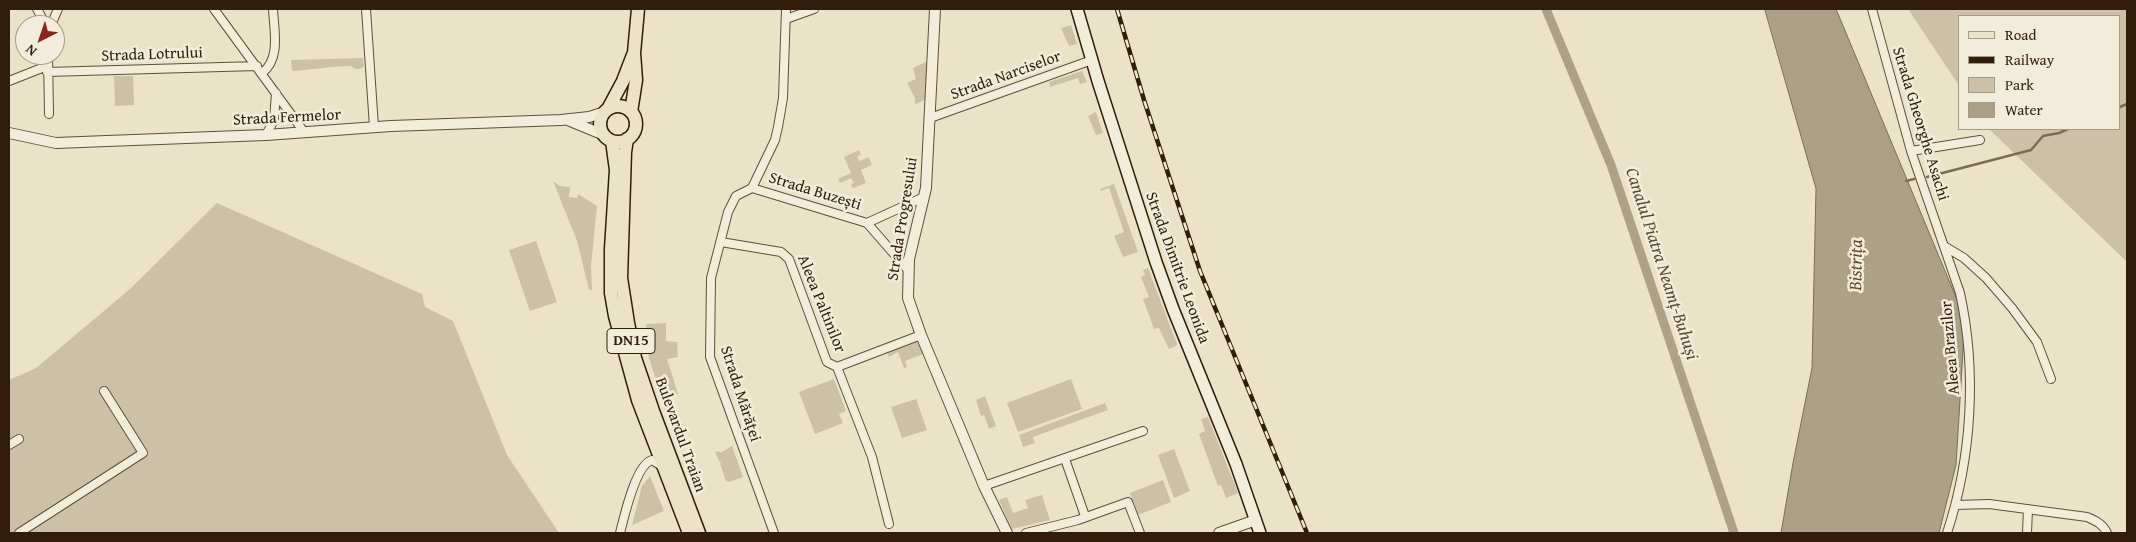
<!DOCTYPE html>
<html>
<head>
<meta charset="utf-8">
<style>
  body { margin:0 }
  #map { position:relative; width:2136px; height:542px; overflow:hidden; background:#ebe3c7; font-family:"Gentium Book Plus",serif }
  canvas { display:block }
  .frame { position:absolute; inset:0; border:10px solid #321d0a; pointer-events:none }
  .legend { position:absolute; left:1958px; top:15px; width:162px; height:115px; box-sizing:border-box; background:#f2eddb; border:1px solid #a59a87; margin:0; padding:6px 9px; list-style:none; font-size:15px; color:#321d0a }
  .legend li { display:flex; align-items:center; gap:10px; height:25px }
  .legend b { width:25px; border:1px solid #a59a87 }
  .north { position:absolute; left:15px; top:15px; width:50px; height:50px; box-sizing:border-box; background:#f2eddb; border:1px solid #a59a87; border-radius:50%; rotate:221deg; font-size:14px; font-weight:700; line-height:20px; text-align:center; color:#321d0a }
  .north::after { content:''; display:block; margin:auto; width:18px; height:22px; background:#8f2418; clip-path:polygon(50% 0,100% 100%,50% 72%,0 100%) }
</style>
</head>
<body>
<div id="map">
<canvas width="2136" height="542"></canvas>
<div class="frame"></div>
<ul class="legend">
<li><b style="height:6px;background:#ebe3c7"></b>Road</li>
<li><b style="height:6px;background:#321d0a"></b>Railway</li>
<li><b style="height:14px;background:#ccc1a7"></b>Park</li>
<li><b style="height:14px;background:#aca087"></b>Water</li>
</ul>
<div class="north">N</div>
</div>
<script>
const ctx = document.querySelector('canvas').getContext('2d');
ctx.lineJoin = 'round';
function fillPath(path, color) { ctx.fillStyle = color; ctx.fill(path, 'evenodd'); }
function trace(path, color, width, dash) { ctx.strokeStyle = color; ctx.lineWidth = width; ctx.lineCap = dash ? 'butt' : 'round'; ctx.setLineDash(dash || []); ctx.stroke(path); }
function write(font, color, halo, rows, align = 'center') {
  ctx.font = font + ' "Gentium Book Plus",serif'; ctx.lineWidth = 5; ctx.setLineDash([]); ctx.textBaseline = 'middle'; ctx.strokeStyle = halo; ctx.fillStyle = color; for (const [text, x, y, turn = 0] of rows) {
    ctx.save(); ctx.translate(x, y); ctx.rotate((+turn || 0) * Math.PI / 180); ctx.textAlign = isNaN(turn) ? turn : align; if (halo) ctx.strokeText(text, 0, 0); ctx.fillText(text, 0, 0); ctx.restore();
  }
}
fillPath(new Path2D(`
  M1908 9H2127V262L1989 129H2120V16H1960V87Z
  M1071 25 1077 44 1069 46 1061 28Z
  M363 58 364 66 360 69H355L351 66C330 66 312 70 292 71L291 60Z
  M928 61 927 99 915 104V98L907 83 916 79 913 68Z
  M1082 71 1087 82 1080 84 1078 78 1050 87 1049 82Z
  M114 76H133L134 105 115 106Z
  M1096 112 1103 133 1096 135 1088 116Z
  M859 150 861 155 857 156 859 161 869 157 872 165 861 170 866 183 853 188 851 184 854 183 851 178 840 183 838 179 851 173 844 157Z
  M553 181 560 186 570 187 569 197 577 198 578 194 597 206 591 266 592 290H589L577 241Z
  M1114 184 1138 252 1123 257 1114 236 1124 232 1109 188 1101 191 1100 189Z
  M217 203 422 294 425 307 453 321 507 455 559 533H9V380L36 368 130 289Z
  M536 241 557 302 530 311 509 250Z
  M1148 268 1177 344 1176 346 1169 349 1159 328 1154 329 1143 299 1149 297 1141 277 1145 275 1143 270Z
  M666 323V341L677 342 678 357 667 359 678 394 671 395 674 408 665 410 647 351 646 324Z
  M917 341 923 354 905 361 907 367 904 368 898 352 889 357 887 352Z
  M834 379 846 411 839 414 843 423 815 434 799 392Z
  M1071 379 1082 409 1018 432 1007 403Z
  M985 396 996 426 989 429 984 415 981 416 976 400Z
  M916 399 927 430 902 438 891 407Z
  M1105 403 1108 410 1033 437 1035 443 1023 447 1019 435Z
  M1208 417 1238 493 1226 498 1221 485 1218 486 1199 434 1205 431 1201 419Z
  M732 446 743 477 729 482 726 481 720 464 721 462 719 461 715 452 719 451 720 453Z
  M1174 449 1190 491 1174 498 1158 455Z
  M650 476 664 511 632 525 642 486Z
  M1163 480 1171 502 1138 515 1130 493Z
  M1042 495 1050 520 1012 529 999 500 1007 497 1013 513 1028 508 1025 500Z`), '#ccc1a7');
const water = new Path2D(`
  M1765 9H1836L1965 319 1956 465 1939 533H1781L1793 463 1812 368 1816 189Z`);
fillPath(water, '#aca087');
trace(water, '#7b6c55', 1);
trace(new Path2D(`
  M2120 107 2127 104
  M1927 177 2031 150 2043 136 2059 133 2068 129
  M1906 181 1914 179`), '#7b6c55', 2.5);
trace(new Path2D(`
  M1546 9 1611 165 1734 533`), '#aca087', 9);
const minor = new Path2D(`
  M37 9 46 25
  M214 9 304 132
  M366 9 374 127
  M1872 9 1911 151 1960 293C1977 371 1972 457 1947 533
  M786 19 814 9
  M51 25 58 9
  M48 55 49 114
  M47 72 257 66
  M262 73C281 59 274 30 273 9
  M9 81 47 66
  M930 118 1092 60
  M266 135 274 120 276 93
  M1911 151 1980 140
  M752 188 867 223 908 270
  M867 223 924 197
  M721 242 781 252 789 259 827 362 837 367 872 457 889 524
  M1944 246 1964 258 1986 278 2012 308 2037 342 2051 379
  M837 367 921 335
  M9 445 19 439
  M1065 459 1085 516
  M984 486 1143 431
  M1956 505 1989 504 2087 517C2096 521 2103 524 2107 533
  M19 533 143 453 104 391
  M620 533C624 517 636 464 652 460L663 467
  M774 533 710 357 711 278 728 212 736 196 752 188 775 140 778 127 783 98 786 9
  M1026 533 1078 520 1128 502 1140 533
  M2027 533 2028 509`);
const tertiary = new Path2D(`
  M935 9 926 188 909 259 908 298 921 335 984 486 1007 533
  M570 121 604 135
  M9 133 56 143 107 141 266 135 391 126 561 120 589 117 605 112
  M1219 533 1256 520`);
const secondary = new Path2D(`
  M1077 9 1098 81 1156 262 1173 309 1236 464 1260 533`);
const primary = new Path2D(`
  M600 124a18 18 0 1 1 36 0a18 18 0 1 1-36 0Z
  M608 109 623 81 633 55
  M631 112 636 80 634 53 638 9
  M627 139 625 152 621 278 628 323 635 358 653 411 699 533
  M612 141 616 170 611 249V293L615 316 638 400 689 533`);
trace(minor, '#604e39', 10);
trace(tertiary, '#604e39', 12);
trace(secondary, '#321d0a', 14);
trace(primary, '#321d0a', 15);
trace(minor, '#f2eddb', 8);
trace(tertiary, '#f2eddb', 10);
trace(secondary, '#f2eddb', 11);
trace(primary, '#ebe3c7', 12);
const rail = new Path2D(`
  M1117 9 1144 100 1200 271 1307 533`);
trace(rail, '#321d0a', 4.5);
trace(rail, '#f2eddb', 2.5, [8]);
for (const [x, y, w] of [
  [631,341,48]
]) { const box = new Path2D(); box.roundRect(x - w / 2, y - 12.5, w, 25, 4); ctx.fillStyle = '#f2eddb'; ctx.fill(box); trace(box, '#321d0a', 1); }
write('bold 15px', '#321d0a', null, [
  ["DN15",631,341]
]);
write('16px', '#321d0a', '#f2eddb', [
  ["Strada Lotrului",152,55,-2],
  ["Strada Narciselor",1006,76,-20],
  ["Strada Fermelor",287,118,-3],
  ["Strada Gheorghe Asachi",1920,124,73],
  ["Strada Buzești",815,192,17],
  ["Strada Progresului",903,219,-81],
  ["Strada Dimitrie Leonida",1177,268,70],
  ["Aleea Paltinilor",821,304,68],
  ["Aleea Brazilor",1951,348,-95],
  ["Strada Mărăței",740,394,72],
  ["Bulevardul Traian",680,435,70]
]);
write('italic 18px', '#5d4b36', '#f2eddb', [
  ["Canalul Piatra Neamț-Buhuși",1661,264,72],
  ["Bistrița",1857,265,-89]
]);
</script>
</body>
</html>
